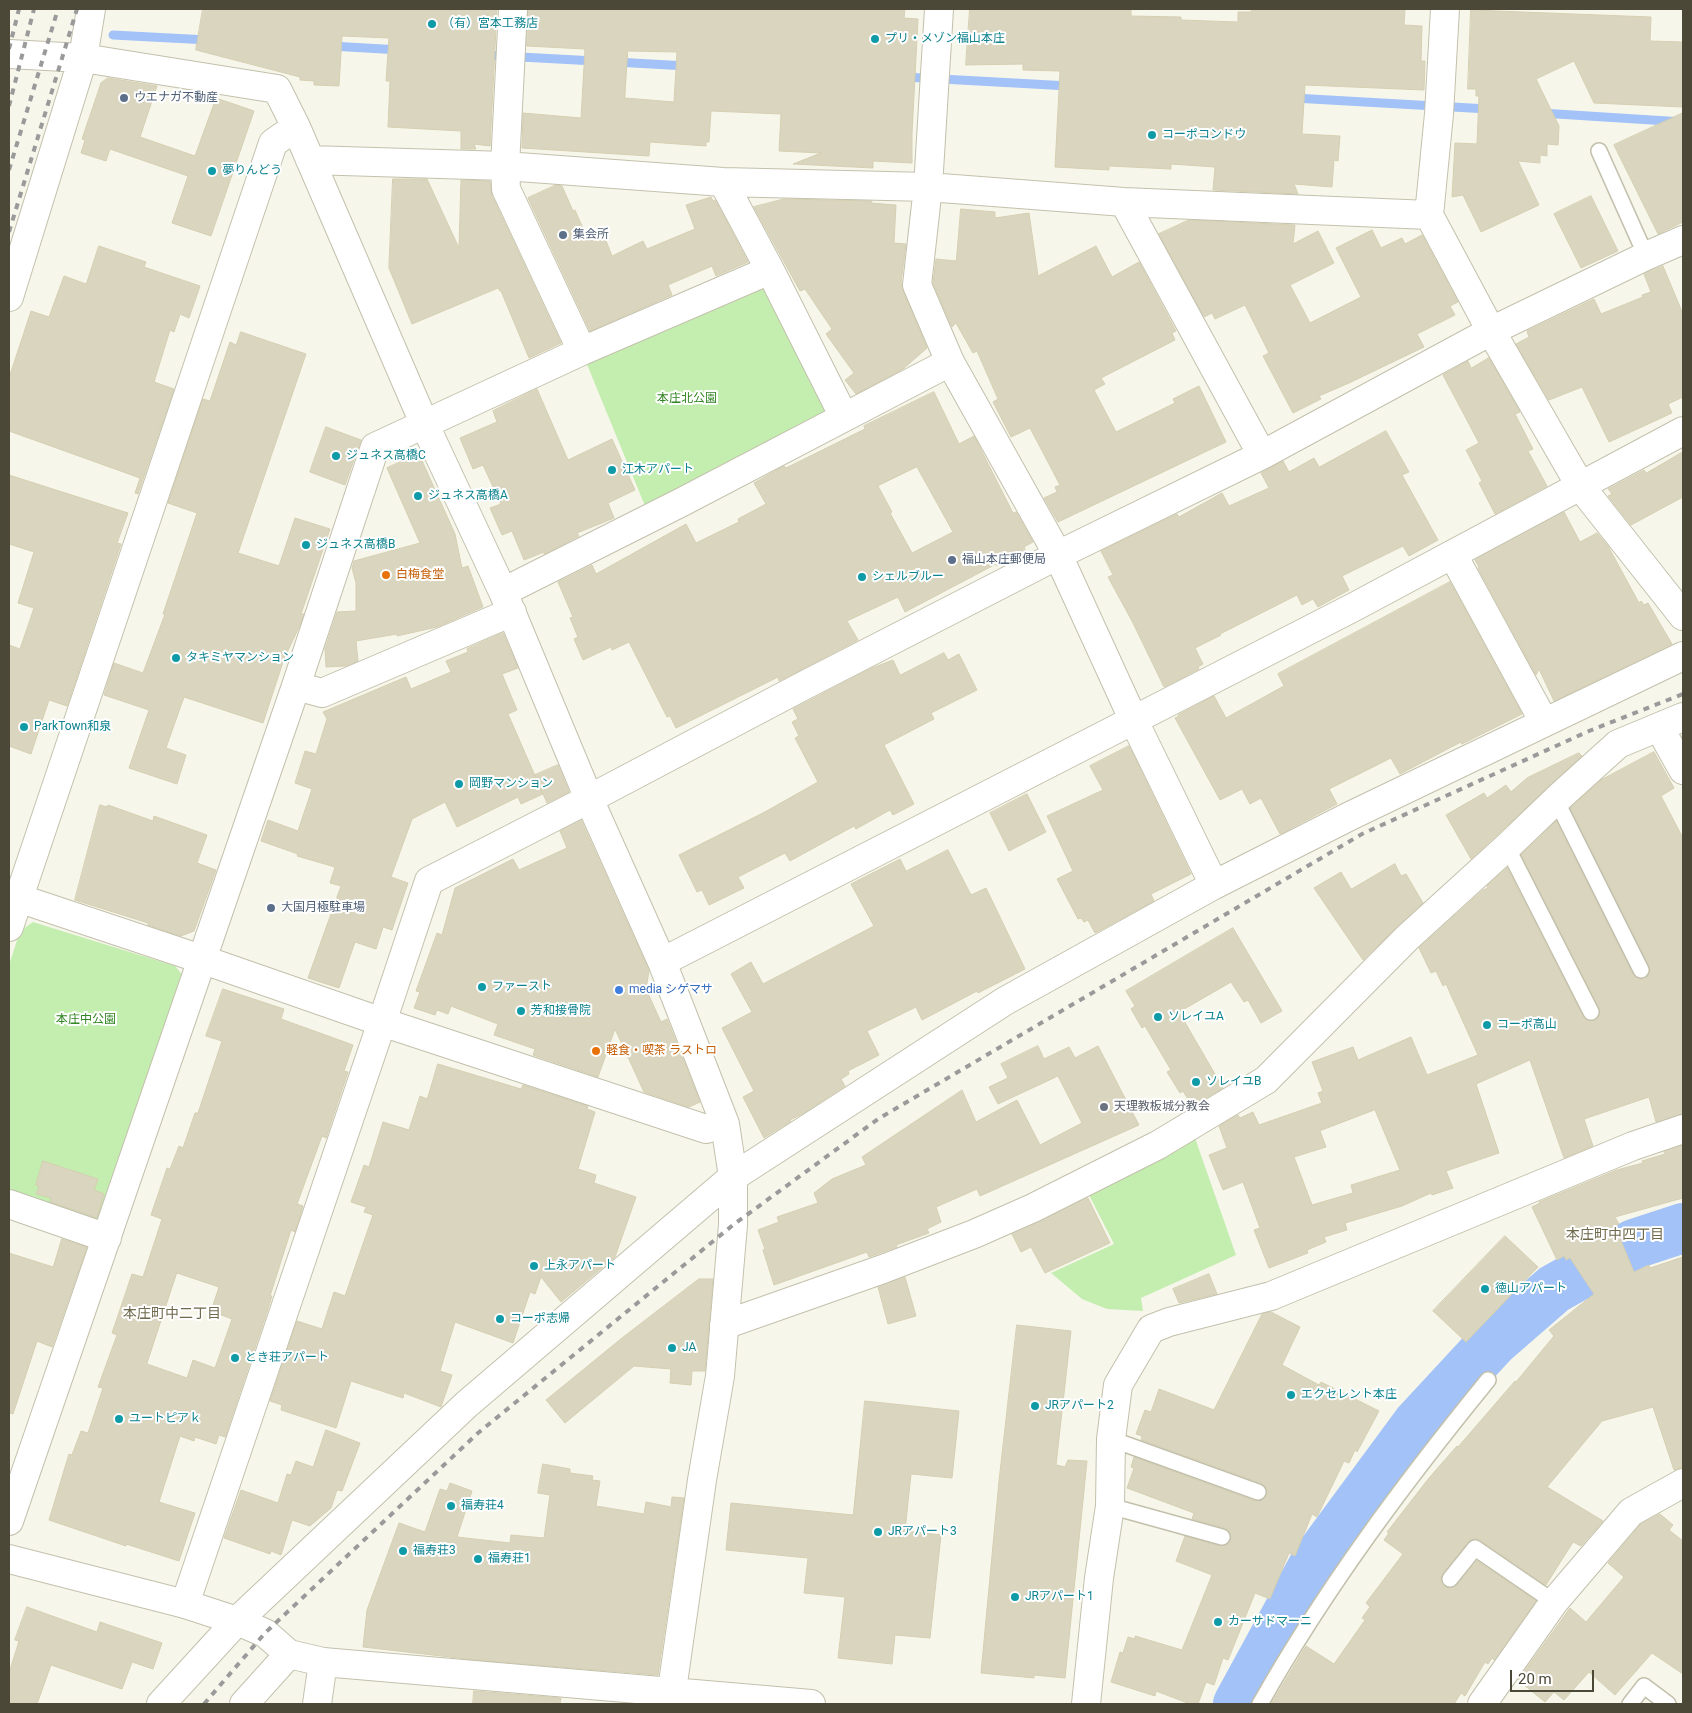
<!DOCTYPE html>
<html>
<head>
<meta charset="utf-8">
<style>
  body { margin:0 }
  #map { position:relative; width:1692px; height:1713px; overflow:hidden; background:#f7f6eb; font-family:Roboto,sans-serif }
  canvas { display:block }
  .frame { position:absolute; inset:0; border:10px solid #4c4837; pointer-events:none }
  .scale { position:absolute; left:1510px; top:1670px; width:84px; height:22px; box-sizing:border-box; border:2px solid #4c4837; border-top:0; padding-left:6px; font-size:15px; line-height:18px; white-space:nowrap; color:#4c4837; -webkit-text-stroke:4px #fff; paint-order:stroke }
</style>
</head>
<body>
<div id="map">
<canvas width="1692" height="1713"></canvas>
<div class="frame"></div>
<div class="scale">20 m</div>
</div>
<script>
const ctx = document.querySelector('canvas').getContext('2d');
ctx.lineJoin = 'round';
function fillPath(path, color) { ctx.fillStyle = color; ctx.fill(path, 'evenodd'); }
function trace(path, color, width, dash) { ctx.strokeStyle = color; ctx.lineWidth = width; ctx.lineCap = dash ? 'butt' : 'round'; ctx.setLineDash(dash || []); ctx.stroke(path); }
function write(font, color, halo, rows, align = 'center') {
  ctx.font = font + ' Roboto,"Noto Sans JP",sans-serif'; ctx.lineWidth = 4; ctx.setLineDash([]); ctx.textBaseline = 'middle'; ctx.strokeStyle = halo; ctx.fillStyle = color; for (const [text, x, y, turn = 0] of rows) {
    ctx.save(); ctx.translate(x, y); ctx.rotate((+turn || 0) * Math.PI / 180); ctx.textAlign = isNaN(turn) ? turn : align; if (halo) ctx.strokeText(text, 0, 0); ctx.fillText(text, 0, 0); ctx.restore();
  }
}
fillPath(new Path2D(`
  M766 279 828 402 823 416 645 506 586 362Z
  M33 922 175 966 184 977 98 1223 9 1193V965L20 931Z
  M1195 1138 1236 1255 1141 1298 1143 1311 1107 1309 1082 1299 1051 1273 1114 1244 1085 1187Z`), '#c4eeb0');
trace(new Path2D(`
  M113 35 208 40
  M331 46 400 50
  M483 55 595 61
  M615 62 687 66
  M905 77 1069 86
  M1294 98 1488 109
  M1541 113 1683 122`), '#a2c2f8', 9);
trace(new Path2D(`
  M1238 1704 1316 1561 1417 1424 1493 1342 1554 1289 1634 1244 1683 1228`), '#a2c2f8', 50);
const building = new Path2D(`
  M203 9H497L490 146 474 144 476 149H461V131L388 127 390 81H386L389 38 342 36 339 86 314 85V81L300 80V77L196 50Z
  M528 9H905L904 18 918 19 912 133V163L873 161V168L793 164 821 153 779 151 781 114 711 111 709 142H706V146L650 142 649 156 522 148 523 113 581 118 585 49 527 46ZM628 51 677 52 674 102 625 98Z
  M970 9H1131V16L1181 17V20L1238 22V12H1251L1252 9H1405L1404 25 1422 26 1421 61H1425L1424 90 1305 85 1302 134 1340 136 1338 161 1334 160 1332 187 1294 184 1298 194 1213 190 1215 167 1171 164V169L1109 166V170L1055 167 1060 71 1023 70V64L966 65Z
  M1471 10 1651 17 1650 41 1683 42V107L1594 103 1574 61 1536 79 1559 126 1558 145 1547 144V156L1540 155V163L1518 161 1539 205 1481 232 1463 195 1452 197 1455 143 1477 144 1479 96H1476V89H1468Z
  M108 78 157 86 140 137 195 156 216 98 254 111 211 236 172 223 188 176 110 149 106 161 81 153 85 140 82 139 101 83Z
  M1683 113V222L1658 234 1614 145Z
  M393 179H427L459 248 461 180 490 181 492 196 561 343 529 358 501 291H500L498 288 412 324 389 268Z
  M556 185 562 186 573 211 575 210 588 240 603 233 612 256 643 241 647 249 695 229 686 205 711 197 713 201 715 200 748 262 716 276 712 266 668 285 672 295 590 331 528 198Z
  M1591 196 1618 251 1581 268 1554 214Z
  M784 199 872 201 871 203 896 205 894 243 906 244 901 283 903 291 927 348 903 369 856 394 845 380 854 373 826 334 832 329 805 289 800 291 754 207Z
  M961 209 995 212V218L1029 213 1038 276 1096 246 1112 277 1139 262 1176 331 1172 333 1175 340 1101 378 1105 384 1094 390 1116 432 1175 403 1173 399 1199 386 1226 442 1058 522 1044 498 1057 492 1055 487 1060 485 1030 428 1011 437 993 402 998 399 977 351 973 353 956 323 952 327 933 283 936 259 956 261Z
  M1189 220 1295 225 1293 244 1318 231 1334 263 1290 285 1310 323 1361 297 1336 248 1372 230 1381 248 1402 238 1405 244 1422 235 1458 302 1450 306 1455 315 1417 334 1424 347 1349 383 1319 396 1321 399 1293 413 1263 356 1269 353 1245 305 1215 319 1212 313 1204 317 1159 234Z
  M99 246 146 262 144 267 200 286 189 318 180 314 174 332 170 330 154 382 174 389 138 494 135 493 140 478 9 431V378L31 311 49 317 64 276 86 284Z
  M1663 266 1683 314V397L1668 404 1672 413 1609 442 1582 387 1549 400 1516 344 1529 337 1527 331 1594 299 1601 314 1643 297 1642 295 1651 292 1644 274Z
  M241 332 306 354 238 553 279 566 295 518 330 529 301 614H304L301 623 284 659 263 723 184 697 166 748 186 755 177 784 129 768 149 710 104 695 114 663 143 673 165 614H163L197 513 168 503 203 399 210 401 230 342 236 345Z
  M1489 358 1520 412 1515 414 1533 449 1528 451 1547 486 1495 514 1479 483 1482 481 1466 450 1479 443 1443 375 1468 361 1471 368Z
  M537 389 568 460 612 439 635 490 608 503 614 518 577 533 579 536 544 554V552L524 560 512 531 502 535 490 508 501 504 483 465 473 469 460 438 497 422 493 411Z
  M934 392 959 444 974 436 1013 513 1016 512 1033 542 1024 547 1026 552 997 566 996 564 905 612 898 597 847 621 858 640 779 681 778 677 676 728 670 716 667 717 629 642 612 650 611 647 583 660 574 639 578 637 570 618 573 617 558 582 592 565 596 574 686 524 696 543 739 522 738 519 766 504 754 483 784 466 786 468 865 429 864 426ZM917 467 953 532 912 553 890 513 892 512 878 486Z
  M326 427 361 440 345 485 310 472Z
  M1386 431 1409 472 1402 475 1438 540 1409 556 1403 546 1342 576 1349 590 1318 607 1313 599 1302 605 1297 595 1220 634 1221 635 1195 648 1203 664 1198 667 1199 669 1164 687 1132 621 1108 577 1113 575 1101 551 1177 514 1179 517 1222 493 1229 506 1269 488 1261 473 1283 461 1289 472 1314 458 1319 467Z
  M1683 452V497L1631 525 1608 496 1612 494 1608 489 1644 470 1646 473Z
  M419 454 455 534 462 568 468 566 483 607 437 627 397 636V634L356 641 358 661 346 666 326 667 325 649 337 612 356 611V583L352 568 354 561 420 543 387 468Z
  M9 475 128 513 117 543 121 544 67 706 49 700 31 754 9 746V645L20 649 34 608 18 603 34 552 9 544Z
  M1564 512 1580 542 1597 533 1608 546 1639 603 1641 601 1644 605 1648 603 1672 644 1554 701 1539 669 1536 675 1478 568 1479 567 1475 560Z
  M1450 582 1522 714 1462 744 1461 742 1400 774 1391 758 1329 789 1337 804 1280 834 1261 798 1250 804 1242 789 1220 800 1175 718 1179 716 1178 715 1214 696 1226 718 1284 686 1278 674Z
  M503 633 518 668 502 674 517 710 508 714 543 794 521 804 518 797 457 827 445 802 412 819 391 877 408 883 392 930 383 927 376 949 355 942 339 988 308 978 341 886 330 883 335 867 297 856 298 854 261 841 268 820 298 831 312 789 295 783 305 751 316 754 327 719 323 712 406 677 411 689 451 672 446 661 468 652 467 649Z
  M944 653 948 660 959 654 977 690 931 713 934 719 884 745 914 804 893 815 890 810 856 829 854 826 790 861 785 853 738 877 744 888 709 905 702 890 697 892 679 855 763 813 818 782 795 738 799 736 792 722 798 719 793 709 872 668 893 660 900 675Z
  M1129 746 1191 874 1151 894 1154 901 1095 933 1088 920 1084 922 1081 918 1078 919 1057 879 1073 871 1047 816 1103 790 1090 766Z
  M1654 752 1674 788 1661 796 1683 838V1114L1656 1122 1649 1097 1584 1119 1593 1146 1564 1158 1530 1060 1476 1084 1499 1153 1446 1171 1453 1188 1432 1195 1431 1193 1402 1206 1345 1223 1347 1230 1324 1237 1326 1242 1307 1250 1308 1253 1269 1268 1254 1230 1260 1228 1243 1182 1223 1190 1209 1155 1227 1148 1219 1126 1238 1115 1240 1118 1253 1112 1259 1125 1322 1103 1318 1093 1323 1091 1312 1062 1353 1047 1358 1060 1411 1037 1427 1075 1478 1055 1446 984 1443 986 1436 971 1431 973 1419 948 1483 890 1488 888 1487 886 1507 868 1583 1016 1586 1020 1591 1021 1596 1020 1599 1017V1008L1521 855 1556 821 1633 974 1640 979H1645L1648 976 1650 971 1649 966 1570 808 1601 780ZM1375 1110 1400 1170 1351 1185 1353 1193 1312 1205 1294 1157 1326 1147 1320 1131Z
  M1579 753 1582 756 1471 859 1446 815 1484 793 1487 798 1506 785 1511 792 1527 778Z
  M558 765 569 792 547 803 535 775Z
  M1027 794 1046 832 1009 851 990 813Z
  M100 805 107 807 108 805 153 821 154 816 207 835 197 863 216 870 194 931 181 936 148 925V923L75 900Z
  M581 820 649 971 646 989 661 1022 667 1019 700 1102 689 1107 644 1092 615 1029 598 1077 533 1055 535 1049 494 1035 498 1024 451 1006 448 1014 437 1010 435 1015 414 1008 420 992 416 991 437 933 442 935 455 888 513 859 519 870 567 848 560 831Z
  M948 850 971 895 986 888 1025 969 978 993 977 991 922 1020 916 1007 867 1031 879 1055 848 1071 849 1074 841 1079 845 1086 802 1114 790 1120 791 1121 764 1138 743 1097 754 1091 722 1028 752 1012 731 974 751 962 763 984 874 926 851 884 900 859 906 871Z
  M1395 864 1401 876 1406 874 1423 903 1363 960 1314 888 1341 872 1351 889Z
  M1233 928 1282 1011 1261 1023 1248 1000 1244 1002 1231 982 1179 1012 1223 1088 1192 1106 1183 1091 1180 1093 1167 1072 1171 1070 1145 1026 1142 1028 1131 1009 1135 1006 1126 991Z
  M223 989 284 1009 281 1019 353 1045 344 1071 348 1072 326 1138 322 1136 297 1204 303 1206 295 1232 291 1230 270 1296H272L267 1312 225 1437 219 1435 216 1444 195 1437 194 1441 180 1436 159 1502 195 1513 179 1561 126 1544V1546L49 1520 69 1454 72 1455 81 1431 88 1433 103 1388 98 1387 117 1335 112 1333 132 1274 143 1277 162 1219 151 1215 167 1168 170 1169 179 1146 183 1148 195 1113H198L222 1041 206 1036ZM177 1273 219 1287 211 1311 232 1319 215 1368 193 1360 187 1378 147 1364Z
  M1038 1046 1044 1059 1069 1047 1075 1058 1098 1046 1139 1125 980 1196 977 1189 936 1207 941 1222 927 1229 929 1233 896 1245 897 1247 869 1257 867 1252 774 1285 763 1250 765 1249 758 1230 779 1222 777 1217 818 1203 814 1193 832 1179 866 1165 862 1157 962 1090 976 1122 1017 1100 1040 1145 1082 1123 1058 1076 998 1104 989 1087 1008 1078 1001 1064Z
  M438 1064 521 1089 523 1085 588 1106 587 1109 595 1112 578 1169 596 1175 594 1183 636 1197 615 1257 561 1302 541 1277 535 1294 530 1292 513 1343 455 1322 440 1371 452 1375 441 1407 404 1393 403 1398 351 1381 336 1428 281 1410 282 1405 270 1401 297 1321 322 1329 334 1292 345 1296 373 1215 364 1212 366 1207 351 1202 364 1165 369 1167 383 1122 409 1130 420 1096 427 1099Z
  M1683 1145V1198L1615 1217 1619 1224 1615 1226 1634 1272 1649 1265 1650 1268 1683 1257V1467L1674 1470 1653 1407 1602 1421 1547 1487 1603 1521 1581 1546 1573 1542 1546 1585 1480 1540 1475 1539 1468 1542 1442 1574 1441 1582 1444 1586 1449 1588 1457 1585 1477 1561 1536 1601 1494 1660 1492 1658 1488 1664 1485 1662 1465 1696 1461 1693 1454 1704H1271L1306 1646 1334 1664 1365 1620 1362 1618 1370 1607 1366 1603 1403 1554 1384 1540 1389 1533 1387 1532 1429 1478 1457 1446 1458 1447 1515 1381 1516 1382 1554 1336 1549 1330 1594 1294 1570 1258 1566 1260 1564 1256 1557 1260 1532 1207 1540 1203 1539 1202 1617 1170 1643 1163 1642 1161 1665 1154 1664 1152Z
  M43 1161 98 1179 94 1190 104 1194 97 1218 50 1202 51 1198 36 1194 39 1186 36 1185Z
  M1088 1198 1110 1243 1045 1273 1031 1247 1021 1252 1012 1234Z
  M1505 1236 1538 1267 1466 1342 1433 1311Z
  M62 1239 87 1247 52 1347 37 1341 13 1414 9 1413V1253L53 1267Z
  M1209 1274 1217 1294 1179 1303 1173 1289Z
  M905 1277 916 1316 888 1324 878 1287Z
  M699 1279H713L705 1371H692L691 1385 670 1383 671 1369 634 1366 565 1423 546 1400 622 1338Z
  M1271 1312 1300 1327 1282 1365 1319 1385 1321 1382 1379 1411 1357 1452 1355 1450 1349 1463 1344 1461 1317 1517 1312 1514 1295 1556 1289 1553 1270 1599 1255 1593 1228 1660 1223 1658 1214 1685 1206 1682 1198 1704H1190L1156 1691 1155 1696 1111 1682 1120 1652 1123 1653 1128 1637 1135 1639V1636L1182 1650 1212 1575 1176 1561 1185 1536 1220 1546 1228 1544 1231 1539 1229 1531 1225 1528 1192 1519 1194 1513 1127 1488 1134 1468 1131 1467 1134 1457 1255 1501 1264 1499 1267 1495 1265 1486 1261 1483 1141 1440 1142 1436 1136 1434 1145 1410 1151 1412 1159 1389 1214 1410 1262 1314Z
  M1017 1325 1071 1331 1056 1465 1065 1467 1068 1460 1087 1461 1065 1678 1034 1675V1678L981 1673 999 1481Z
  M865 1401 959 1411 952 1478 911 1474 905 1531 941 1535 930 1638 895 1635 892 1664 838 1658 845 1597 804 1593 808 1558 726 1550 731 1503 853 1515Z
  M326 1430 360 1443 342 1491 337 1490 331 1508 310 1526 292 1520 281 1555 271 1551 270 1554 224 1538 241 1490 278 1503 287 1474 291 1475 296 1461 313 1467Z
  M543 1464 570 1469V1473L593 1476 592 1480 600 1481 596 1506 644 1514 646 1502 671 1507 672 1497 684 1498 658 1675 476 1660 363 1647 367 1610 399 1523 425 1532 440 1489 447 1491 450 1483 472 1491 457 1537 510 1543 511 1535 544 1538 550 1495 538 1493Z
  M1660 1514 1673 1525 1669 1530 1683 1541V1674L1652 1653 1615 1695 1589 1672 1564 1700 1554 1692 1545 1702 1518 1680 1570 1608 1586 1622 1624 1577 1608 1563 1641 1524Z
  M27 1607 97 1632 100 1622 162 1643 153 1669 132 1662 122 1689 51 1665 37 1704H9V1673L19 1641 15 1640Z
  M474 1691 561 1698 560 1704H473Z`);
fillPath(building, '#dad5bf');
trace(building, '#d5cfb1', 1);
const service = new Path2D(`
  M1599 151 1646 256
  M1556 800 1641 970
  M1507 847 1591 1012
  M1111 1439 1258 1492
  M1110 1506 1222 1537
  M1450 1579 1475 1548 1554 1602
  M1260 1704C1325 1589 1404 1483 1488 1380
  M1630 1704 1644 1686 1668 1704`);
const minor = new Path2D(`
  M513 9 505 166 506 189 582 351
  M939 9 928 187 917 285 950 362 1058 555 1134 721 1214 885
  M1445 9 1439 114 1429 215 1491 331 1581 487 1683 616
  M9 54 83 58 277 89 296 127 424 423 503 592 589 799 662 962 725 1124 733 1177V1225L720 1376 702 1480 670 1704
  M310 160 505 166 723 182 928 187 1124 202 1429 215
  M723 182 770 270 844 417
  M1124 202 1262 455
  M9 297 83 58 91 9
  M1453 555 1544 722
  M503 592 682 502 950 362
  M296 686 322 693 512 612
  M1659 727 1683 770
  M9 895 201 959 382 1022 706 1129 725 1124
  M9 927 273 143 296 127
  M662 962 1354 607 1683 431
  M9 1204 107 1238
  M724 1325 883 1269 974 1234 1033 1208 1158 1145 1266 1080 1407 938 1507 847 1556 800 1618 744 1683 717
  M9 1521 296 686 375 447 582 351 770 270
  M185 1604 382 1022 429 881 589 799 803 686 1058 555 1262 455 1491 331 1646 256 1683 240
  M161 1704 237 1621 467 1404 733 1177 1005 1001 1214 885 1350 816 1683 656
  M244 1704 289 1654
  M317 1704 323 1662 811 1704
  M1086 1704 1099 1578 1110 1506 1111 1439 1118 1385 1151 1329 1169 1322 1271 1296 1633 1146 1683 1129
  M1482 1704 1554 1602 1631 1512 1683 1483`);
const tertiary = new Path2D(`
  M9 1559 185 1604 237 1621 265 1633 289 1654 323 1662`);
trace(service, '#c3c1ac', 18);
trace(minor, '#c3c1ac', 30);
trace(tertiary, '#c3c1ac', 30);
trace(service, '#fff', 15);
trace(minor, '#fff', 28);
trace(tertiary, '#fff', 28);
trace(new Path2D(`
  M9 49 19 9
  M9 106 34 9
  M9 170 58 9
  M9 232 77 9
  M204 1704 265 1633 478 1433 733 1225 878 1119 1362 834 1589 731 1683 694`), '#9a9a9a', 4, [6, 6]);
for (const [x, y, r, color] of [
  [432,24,5,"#0f9aa8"],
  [875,39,5,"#0f9aa8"],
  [124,98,5,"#5c6f8a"],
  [1152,135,5,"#0f9aa8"],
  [212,171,5,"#0f9aa8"],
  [563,235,5,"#5c6f8a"],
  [336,456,5,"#0f9aa8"],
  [612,470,5,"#0f9aa8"],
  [418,496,5,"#0f9aa8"],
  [306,545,5,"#0f9aa8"],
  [952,560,5,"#5c6f8a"],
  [386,575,5,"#e8710a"],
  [862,577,5,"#0f9aa8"],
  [176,658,5,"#0f9aa8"],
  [24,727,5,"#0f9aa8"],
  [459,784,5,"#0f9aa8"],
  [271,908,5,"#5c6f8a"],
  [482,987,5,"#0f9aa8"],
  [619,990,5,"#3f7fe0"],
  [521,1011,5,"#0f9aa8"],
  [1158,1017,5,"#0f9aa8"],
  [1487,1025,5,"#0f9aa8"],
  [596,1051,5,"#e8710a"],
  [1196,1082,5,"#0f9aa8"],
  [1104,1107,5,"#6b7280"],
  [534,1266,5,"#0f9aa8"],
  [1485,1289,5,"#0f9aa8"],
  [500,1319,5,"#0f9aa8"],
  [672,1348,5,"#0f9aa8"],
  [235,1358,5,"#0f9aa8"],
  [1291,1395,5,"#0f9aa8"],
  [1035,1406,5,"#0f9aa8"],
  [119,1419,5,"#0f9aa8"],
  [451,1506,5,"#0f9aa8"],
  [878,1532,5,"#0f9aa8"],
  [403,1551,5,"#0f9aa8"],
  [478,1559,5,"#0f9aa8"],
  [1015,1597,5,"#0f9aa8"],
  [1218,1622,5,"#0f9aa8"]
]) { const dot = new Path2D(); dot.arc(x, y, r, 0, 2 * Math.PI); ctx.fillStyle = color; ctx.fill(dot); trace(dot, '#fff', 2); }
write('12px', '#0d838f', '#fff', [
  ["（有）宮本工務店",442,24],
  ["プリ・メゾン福山本庄",885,39],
  ["コーポコンドウ",1162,135],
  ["夢りんどう",222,171],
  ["ジュネス高橋C",346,456],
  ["江木アパート",622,470],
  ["ジュネス高橋A",428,496],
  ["ジュネス高橋B",316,545],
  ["シェルブルー",872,577],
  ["タキミヤマンション",186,658],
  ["ParkTown和泉",34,727],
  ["岡野マンション",469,784],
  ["ファースト",492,987],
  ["芳和接骨院",531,1011],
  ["ソレイユA",1168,1017],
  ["コーポ高山",1497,1025],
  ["ソレイユB",1206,1082],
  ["上永アパート",544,1266],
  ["徳山アパート",1495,1289],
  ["コーポ志帰",510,1319],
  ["JA",682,1348],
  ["とき荘アパート",245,1358],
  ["エクセレント本庄",1301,1395],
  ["JRアパート2",1045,1406],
  ["ユートピアｋ",129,1419],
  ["福寿荘4",461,1506],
  ["JRアパート3",888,1532],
  ["福寿荘3",413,1551],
  ["福寿荘1",488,1559],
  ["JRアパート1",1025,1597],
  ["カーサドマーニ",1228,1622]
], 'left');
write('12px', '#4e5e75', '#fff', [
  ["ウエナガ不動産",134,98],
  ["集会所",573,235],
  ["福山本庄郵便局",962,560],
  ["大国月極駐車場",281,908]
], 'left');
write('12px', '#328523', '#fff', [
  ["本庄北公園",687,399],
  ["本庄中公園",86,1020]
]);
write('12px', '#c56008', '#fff', [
  ["白梅食堂",396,575],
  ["軽食・喫茶 ラストロ",606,1051]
], 'left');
write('12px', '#366cbe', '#fff', [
  ["media シゲマサ",629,990]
], 'left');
write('12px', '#5b616d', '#fff', [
  ["天理教板城分教会",1114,1107]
], 'left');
write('14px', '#706a4d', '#fff', [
  ["本庄町中四丁目",1615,1235],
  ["本庄町中二丁目",172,1314]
]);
</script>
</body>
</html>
